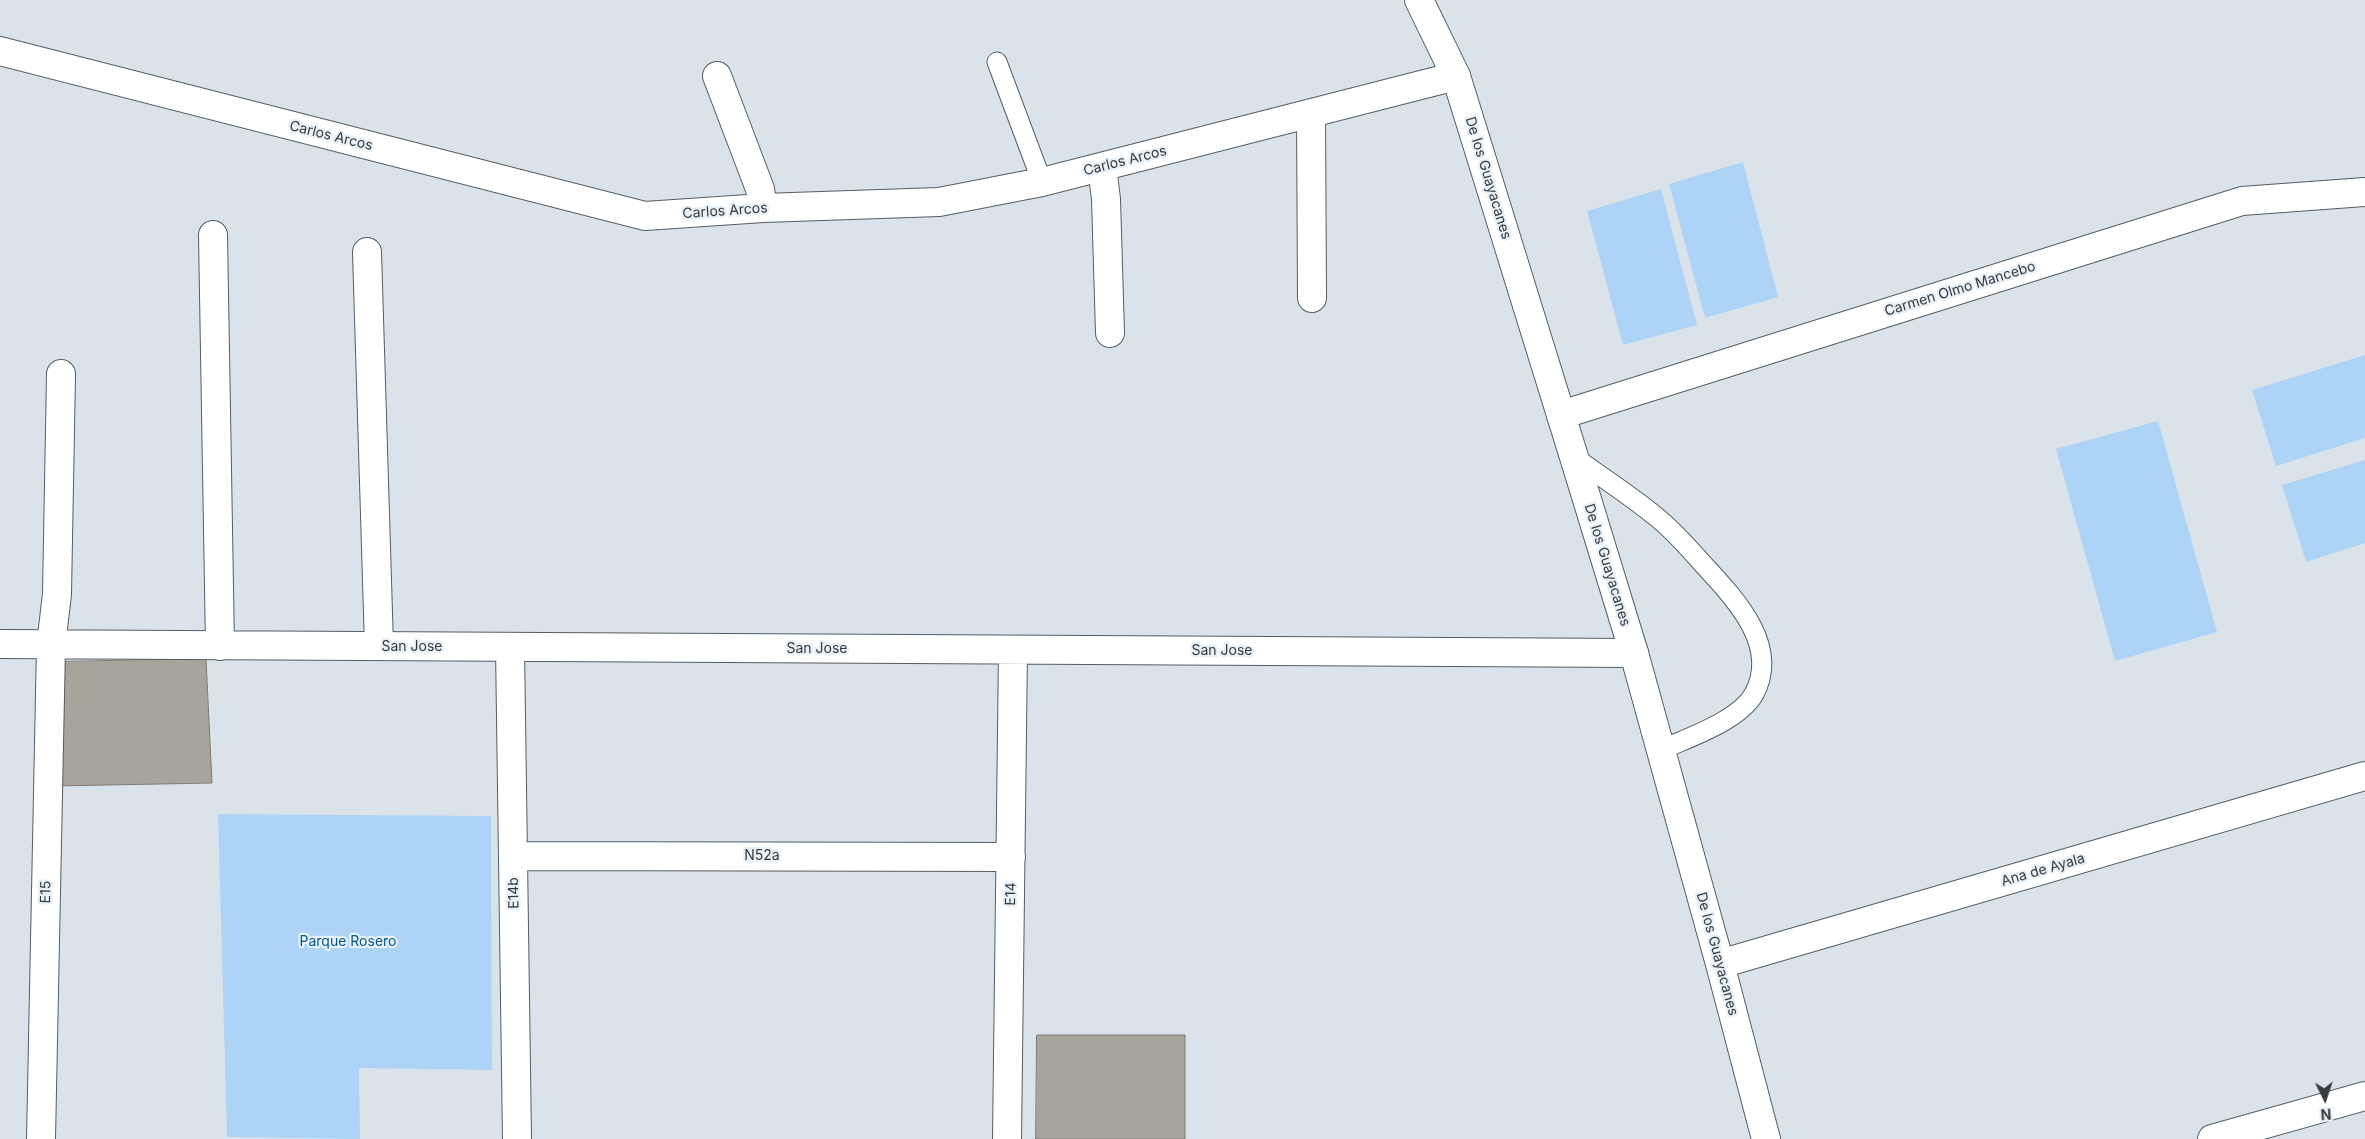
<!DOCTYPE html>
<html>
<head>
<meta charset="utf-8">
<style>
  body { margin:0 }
  #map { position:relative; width:2365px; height:1139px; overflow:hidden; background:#dbe3ea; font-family:Inter,sans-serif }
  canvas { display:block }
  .north { position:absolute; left:2300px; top:1074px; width:50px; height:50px; -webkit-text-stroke:4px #e8f0f8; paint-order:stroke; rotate:176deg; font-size:14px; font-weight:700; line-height:20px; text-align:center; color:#383b3e }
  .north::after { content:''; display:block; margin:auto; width:18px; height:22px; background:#383b3e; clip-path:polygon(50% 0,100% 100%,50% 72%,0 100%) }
</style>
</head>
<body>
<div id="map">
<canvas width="2365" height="1139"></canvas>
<div class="north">N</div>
</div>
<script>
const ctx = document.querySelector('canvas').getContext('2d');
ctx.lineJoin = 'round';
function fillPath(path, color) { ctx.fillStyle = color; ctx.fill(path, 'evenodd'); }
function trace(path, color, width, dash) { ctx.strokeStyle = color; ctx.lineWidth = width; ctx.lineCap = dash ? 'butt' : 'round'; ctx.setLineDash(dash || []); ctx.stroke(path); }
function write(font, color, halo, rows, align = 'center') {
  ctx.font = font + ' Inter,sans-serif'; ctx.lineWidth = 4.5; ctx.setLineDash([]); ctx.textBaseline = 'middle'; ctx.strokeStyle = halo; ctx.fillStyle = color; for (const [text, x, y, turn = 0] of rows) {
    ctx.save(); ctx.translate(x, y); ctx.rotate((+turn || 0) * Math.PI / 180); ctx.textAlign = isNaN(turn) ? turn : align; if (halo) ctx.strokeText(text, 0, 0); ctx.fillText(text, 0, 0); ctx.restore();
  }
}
fillPath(new Path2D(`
  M1743 162 1778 297 1705 318 1669 184Z
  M1661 189 1697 325 1623 345 1587 211Z
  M2365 355V438L2276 466 2252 390Z
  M2158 421 2217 632 2115 661 2056 449Z
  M2365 460V543L2306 562 2282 485Z
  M218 814 491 816 492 1070 359 1068 360 1139 227 1137Z`), '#add4f6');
const building = new Path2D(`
  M206 659 212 783 55 786 52 662Z
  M1037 1035H1185V1139H1036Z`);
fillPath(building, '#a8a39b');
trace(building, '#7f7b73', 1);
const service = new Path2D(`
  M997 62 1042 182
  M1574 457C1600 476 1628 494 1654 515 1671 528 1687 546 1702 563 1732 596 1781 644 1754 694 1739 721 1687 738 1661 750`);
const minor = new Path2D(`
  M0 51 645 216 763 208 939 202 1042 182 1456 76
  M717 76 760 189 763 208
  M1311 113 1312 298
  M1102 167 1106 199 1110 333
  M213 235 220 646
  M367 252 379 646
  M1561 415 2242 201 2365 192
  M0 644 1634 653
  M510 647 517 1139
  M513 856 1011 857
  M41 1139 51 645 57 594 61 374
  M1007 1139 1013 650
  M2212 1139 2365 1096`);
const tertiary = new Path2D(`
  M1419 0 1456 76 1574 457 1634 653 1720 964 1766 1139
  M1720 964 2365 776`);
trace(service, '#565d63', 21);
trace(minor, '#565d63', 30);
trace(tertiary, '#565d63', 30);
trace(service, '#fff', 19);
trace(minor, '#fff', 28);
trace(tertiary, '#fff', 28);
write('14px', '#383b3e', '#e8f0f8', [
  ["Carlos Arcos",331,136,14],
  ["Carlos Arcos",1125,161,-14],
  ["De los Guayacanes",1488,178,73],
  ["Carlos Arcos",725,211,-4],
  ["Carmen Olmo Mancebo",1960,289,-17],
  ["De los Guayacanes",1607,565,73],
  ["San Jose",412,647],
  ["San Jose",817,649],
  ["San Jose",1222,651],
  ["N52a",762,856],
  ["Ana de Ayala",2043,870,-16],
  ["E15",46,892,-89],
  ["E14b",514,893,-91],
  ["E14",1011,894,-89],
  ["De los Guayacanes",1717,954,75]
]);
write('14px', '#015a91', '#e8f0f8', [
  ["Parque Rosero",348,942]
]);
</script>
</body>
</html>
